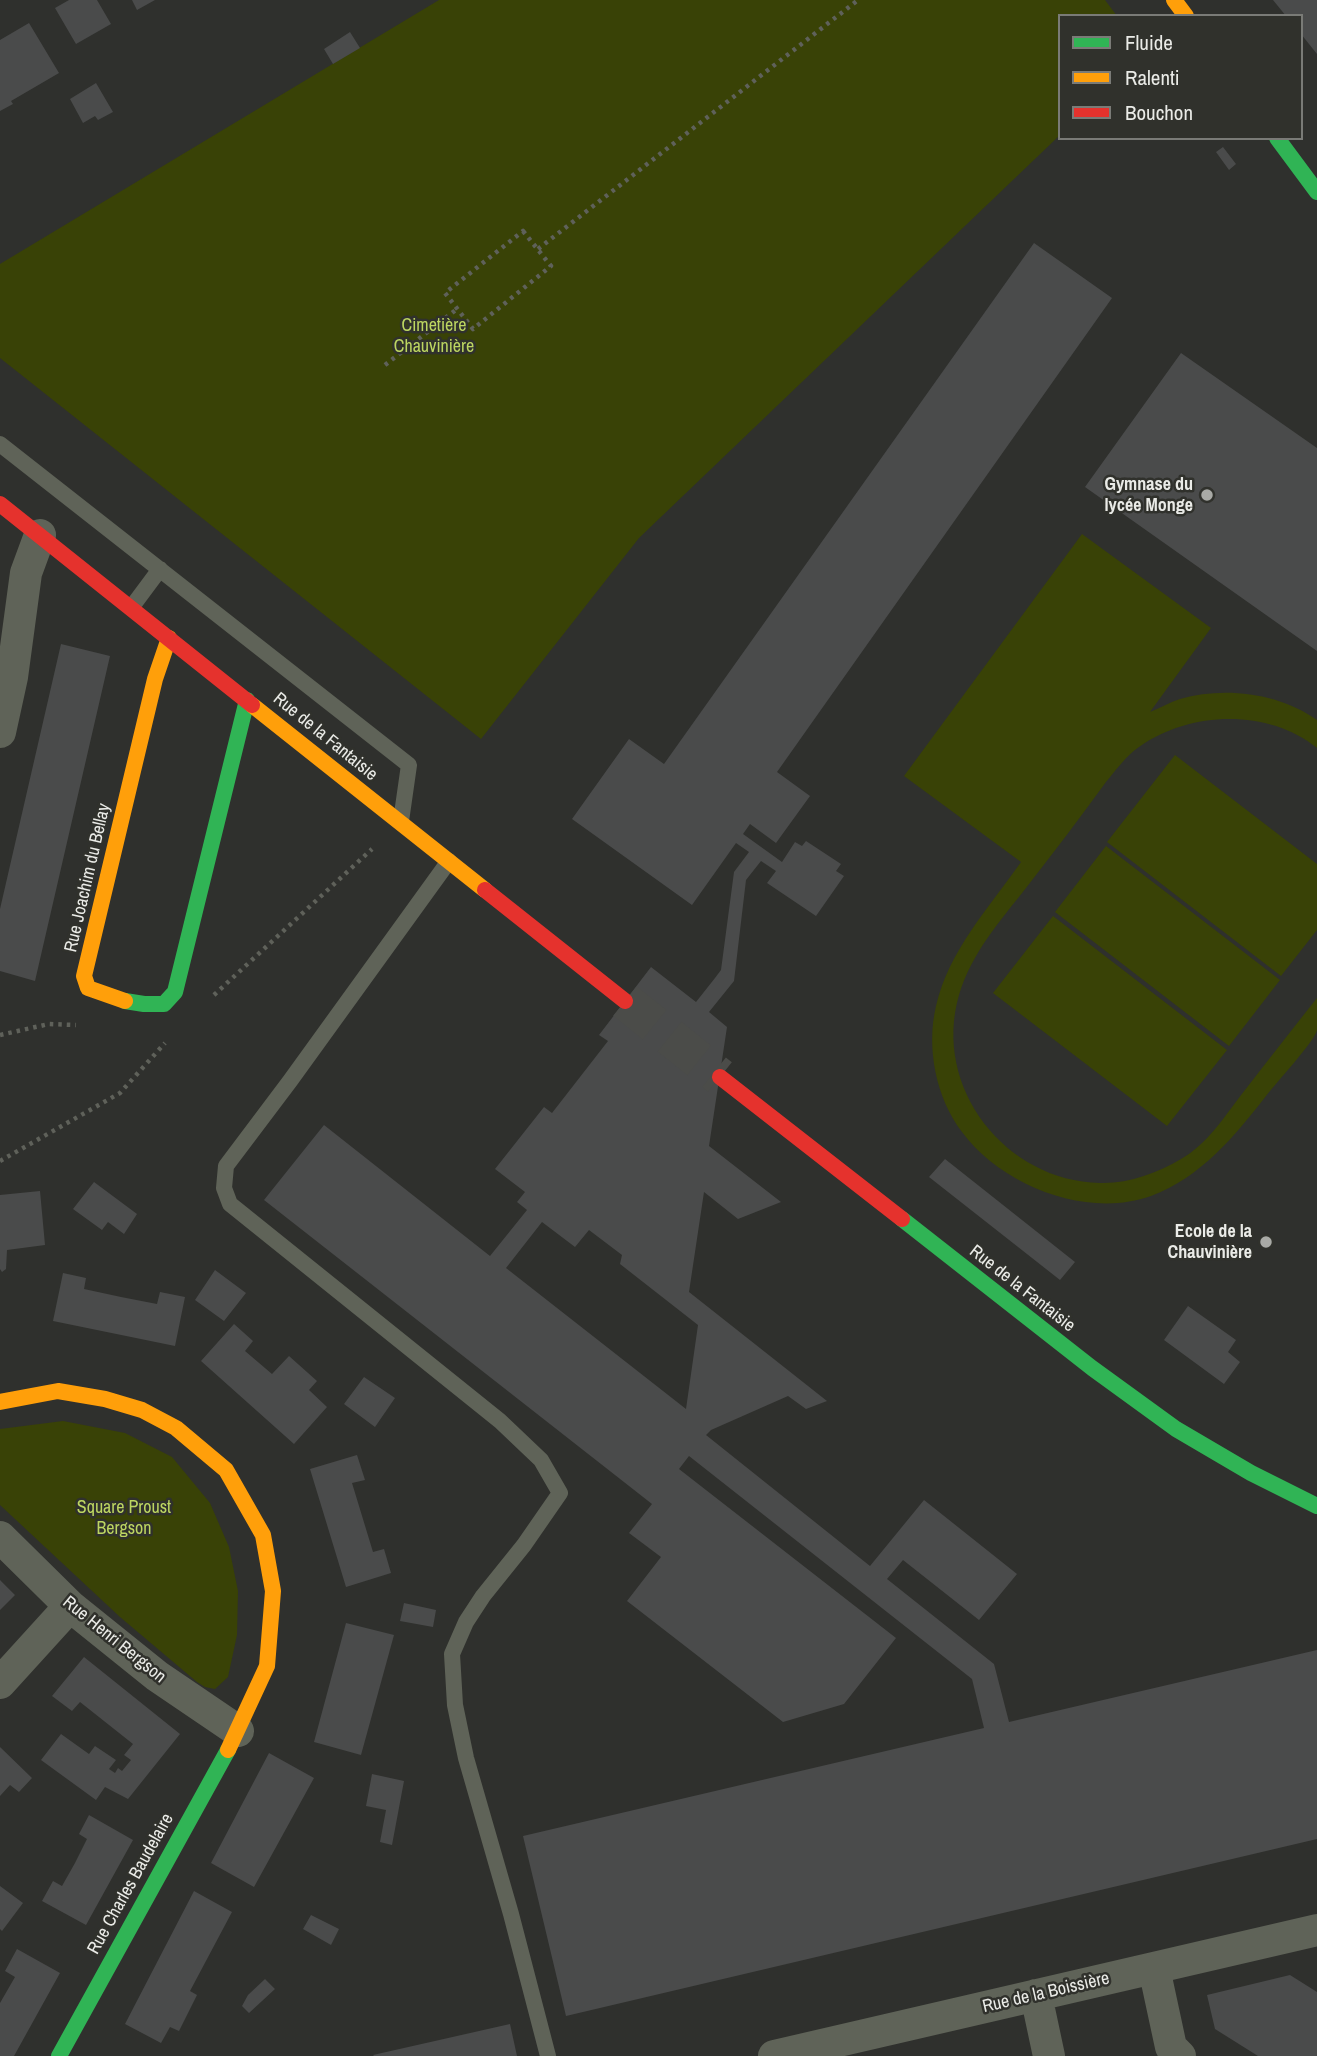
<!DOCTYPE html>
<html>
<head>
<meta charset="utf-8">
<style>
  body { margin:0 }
  #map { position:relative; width:1317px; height:2056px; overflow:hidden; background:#2f302d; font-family:"Archivo Narrow",sans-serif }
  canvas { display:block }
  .legend { position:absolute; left:1058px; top:14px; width:245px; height:126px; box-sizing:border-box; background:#30312c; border:2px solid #7a7b77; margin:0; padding:9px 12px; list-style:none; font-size:21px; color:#eaebe7 }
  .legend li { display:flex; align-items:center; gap:14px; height:35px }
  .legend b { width:35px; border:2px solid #7a7b77 }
</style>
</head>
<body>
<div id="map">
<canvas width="1317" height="2056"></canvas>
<ul class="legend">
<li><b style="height:9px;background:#30b455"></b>Fluide</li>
<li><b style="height:9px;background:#ff9f0a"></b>Ralenti</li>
<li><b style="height:9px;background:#e5322d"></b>Bouchon</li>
</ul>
</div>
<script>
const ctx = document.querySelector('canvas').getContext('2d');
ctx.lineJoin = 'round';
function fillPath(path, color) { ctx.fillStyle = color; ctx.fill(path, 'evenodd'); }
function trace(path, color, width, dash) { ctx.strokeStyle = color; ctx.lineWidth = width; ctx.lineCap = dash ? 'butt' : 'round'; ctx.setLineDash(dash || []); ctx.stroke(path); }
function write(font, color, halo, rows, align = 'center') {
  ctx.font = font + ' "Archivo Narrow",sans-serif'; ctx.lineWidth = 5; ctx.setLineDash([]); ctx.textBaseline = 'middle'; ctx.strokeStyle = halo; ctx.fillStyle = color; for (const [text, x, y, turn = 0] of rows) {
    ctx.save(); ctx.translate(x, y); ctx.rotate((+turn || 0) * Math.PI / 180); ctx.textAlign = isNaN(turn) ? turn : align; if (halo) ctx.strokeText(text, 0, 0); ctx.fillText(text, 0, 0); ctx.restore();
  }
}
fillPath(new Path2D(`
  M439 0H1105L1117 16H1060V135L639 538 481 739 0 358V264Z
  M1082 534 1211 628 1150 712C1160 708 1170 702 1180 699 1224 686 1280 693 1317 720V748C1268 708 1189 711 1139 747 1126 756 1116 770 1106 782 1080 818 1053 853 1026 888 1000 921 971 954 959 995 932 1088 1006 1181 1100 1183 1128 1184 1157 1173 1181 1159 1208 1144 1226 1114 1245 1090 1269 1059 1293 1028 1317 998 1317 1008 1317 1020 1317 1030 1315 1041 1275 1084 1266 1096 1234 1137 1201 1177 1151 1196 1087 1219 1002 1186 962 1132 936 1098 926 1048 936 1006 949 950 989 908 1021 862L904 776Z
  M1175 755 1317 864V930L1281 976 1107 842Z
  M1106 846 1280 980 1229 1046 1055 912Z
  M1053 916 1227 1050 1167 1126 993 993Z
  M63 1421 125 1433 172 1457 210 1503 229 1547 238 1591 237 1635 228 1677 215 1689 205 1687 197 1682 120 1617 0 1505V1429Z`), '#394206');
fillPath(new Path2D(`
  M69 0H97L111 24 76 44 55 8Z
  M132 0H155L137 10Z
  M1273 0H1317V54L1301 34V16H1286Z
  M29 23 59 73 11 101 13 104 0 111V40Z
  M350 32 360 48 333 64 324 49Z
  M96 83 113 112 98 120 95 116 83 123 70 99Z
  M1223 147 1236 164 1229 170 1216 152Z
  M1034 243 1112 298 777 772 810 796 776 843 750 824 743 834 782 862 795 842 802 846 806 841 841 864 836 871 844 876 816 916 767 883 776 871 761 861 746 880 734 981 709 1012 727 1027 709 1146 781 1202 738 1219 704 1192 689 1292 827 1401 806 1409 788 1396 711 1430 706 1435 870 1566 924 1500 1017 1574 979 1620 903 1560 887 1579 994 1664 1009 1722 1317 1650V1839L566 2016 523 1836 984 1728 972 1679 689 1456 679 1469 896 1638 844 1704 783 1722 627 1601 661 1557 629 1533 652 1504 264 1200 324 1125 490 1256 527 1210 517 1202 525 1192 495 1169 544 1107 552 1113 608 1041 599 1035 651 967 696 1002 715 978 721 970 734 872 749 852 736 843 692 905 572 819 629 739 664 764ZM542 1222 575 1247 589 1230 622 1255 620 1264 698 1325 686 1409 506 1268Z
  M1181 353 1317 448V651L1085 487Z
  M61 644 110 656 35 981 0 971V909Z
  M945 1159 1075 1262 1060 1280 929 1177Z
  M94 1182 137 1214 124 1234 108 1222 102 1230 73 1209Z
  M40 1191 45 1245 7 1250 6 1269 2 1272 0 1269V1195Z
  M215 1270 246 1293 224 1321 195 1300Z
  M63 1273 86 1278 84 1289 121 1297 157 1304 160 1292 185 1297 175 1346 53 1321Z
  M1188 1306 1236 1340 1228 1352 1240 1362 1224 1384 1164 1340Z
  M234 1324 253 1341 245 1351 272 1374 289 1356 317 1381 309 1390 327 1407 294 1444 201 1361Z
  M364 1377 395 1398 375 1427 344 1404Z
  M357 1455 365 1480 352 1483 373 1552 384 1549 391 1573 346 1587 310 1469Z
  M0 1580 15 1595 0 1610Z
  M404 1603 436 1610 433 1627 400 1621Z
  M346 1623 394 1635 361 1755 314 1742Z
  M84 1657 180 1734 128 1799 105 1787 96 1800 41 1760 61 1734 89 1754 95 1746 116 1760 109 1769 115 1773 118 1768 122 1771 131 1760 124 1755 133 1744 80 1702 72 1711 52 1696Z
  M0 1747 32 1778 19 1792 10 1785 0 1796Z
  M269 1753 314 1778 254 1887 211 1863Z
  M372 1774 404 1781 392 1845 380 1842 386 1810 366 1806Z
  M89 1815 133 1840 86 1925 42 1901 53 1881 62 1886 75 1863 87 1839 79 1834Z
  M0 1886 23 1903 2 1931 0 1929Z
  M194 1891 232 1912 190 1991 197 1995 179 2031 170 2027 161 2043 125 2024Z
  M311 1915 339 1929 331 1945 303 1929Z
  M17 1949 60 1973 14 2056H0V2003L15 1977 5 1971Z
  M1290 1975 1317 1992V2056H1258L1215 2029 1207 1995Z
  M265 1979 275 1989 249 2013 242 2006 248 1995Z
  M510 2024 517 2056H374L373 2055Z`), '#4a4b4b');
trace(new Path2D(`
  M625 1001 720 1077`), '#4b4c49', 38, [38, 19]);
trace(new Path2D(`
  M523 231 551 266 473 329 445 293Z
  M538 249 858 0
  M385 365 457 309
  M214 995 372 849
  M0 1035 49 1024 76 1025
  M0 1161 120 1093 165 1043`), '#5f615a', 4.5, [3.5, 5]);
trace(new Path2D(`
  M0 444 409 765 401 821
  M131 608 160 569
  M449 861 290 1081 226 1166 224 1188 230 1204 500 1421 541 1460 560 1493 524 1545 483 1596 466 1622 452 1654 455 1705 466 1758 511 1914 548 2056`), '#5f6358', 16);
trace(new Path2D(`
  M0 732 12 677 26 573 40 535
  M0 1537 70 1606 157 1676 238 1731
  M0 1683 70 1606
  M1154 1968 1171 2047 1180 2056
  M1036 1995 1049 2056
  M774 2056 1317 1930`), '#5f6358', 32);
trace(new Path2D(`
  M1277 138 1317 192
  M125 1001 144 1004H164L175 992 247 700
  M902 1219 1092 1368 1176 1429 1251 1473 1317 1506
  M59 2056 228 1750`), '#30b455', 16);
trace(new Path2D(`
  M1174 0 1186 16
  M252 705 485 890
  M125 1001 88 988 84 976 155 679 169 638
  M0 1402 58 1391 105 1399 142 1410 176 1428 226 1470 263 1535 273 1591 267 1666 228 1750`), '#ff9f0a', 16);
trace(new Path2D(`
  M0 504 252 705
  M485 890 625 1001
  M720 1077 902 1219`), '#e5322d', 16);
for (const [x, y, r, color] of [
  [1207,495,7,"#a9aaa6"],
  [1266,1242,7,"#a9aaa6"]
]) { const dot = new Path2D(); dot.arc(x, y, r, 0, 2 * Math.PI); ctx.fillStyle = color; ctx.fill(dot); trace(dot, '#30312c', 2.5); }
write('18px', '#bdd661', '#30312c', [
  ["Cimetière",434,326],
  ["Chauvinière",434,347],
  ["Square Proust",124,1508],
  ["Bergson",124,1529]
]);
write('bold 18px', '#eaebe7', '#30312c', [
  ["Gymnase du",1193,485],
  ["lycée Monge",1193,506],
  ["Ecole de la",1252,1232],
  ["Chauvinière",1252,1253]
], 'right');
write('18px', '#eaebe7', '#30312c', [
  ["Rue de la Fantaisie",325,737,39],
  ["Rue Joachim du Bellay",88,878,-77],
  ["Rue de la Fantaisie",1022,1289,38],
  ["Rue Henri Bergson",114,1640,39],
  ["Rue Charles Baudelaire",131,1884,-61],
  ["Rue de la Boissière",1046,1993,-13]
]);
</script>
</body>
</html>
